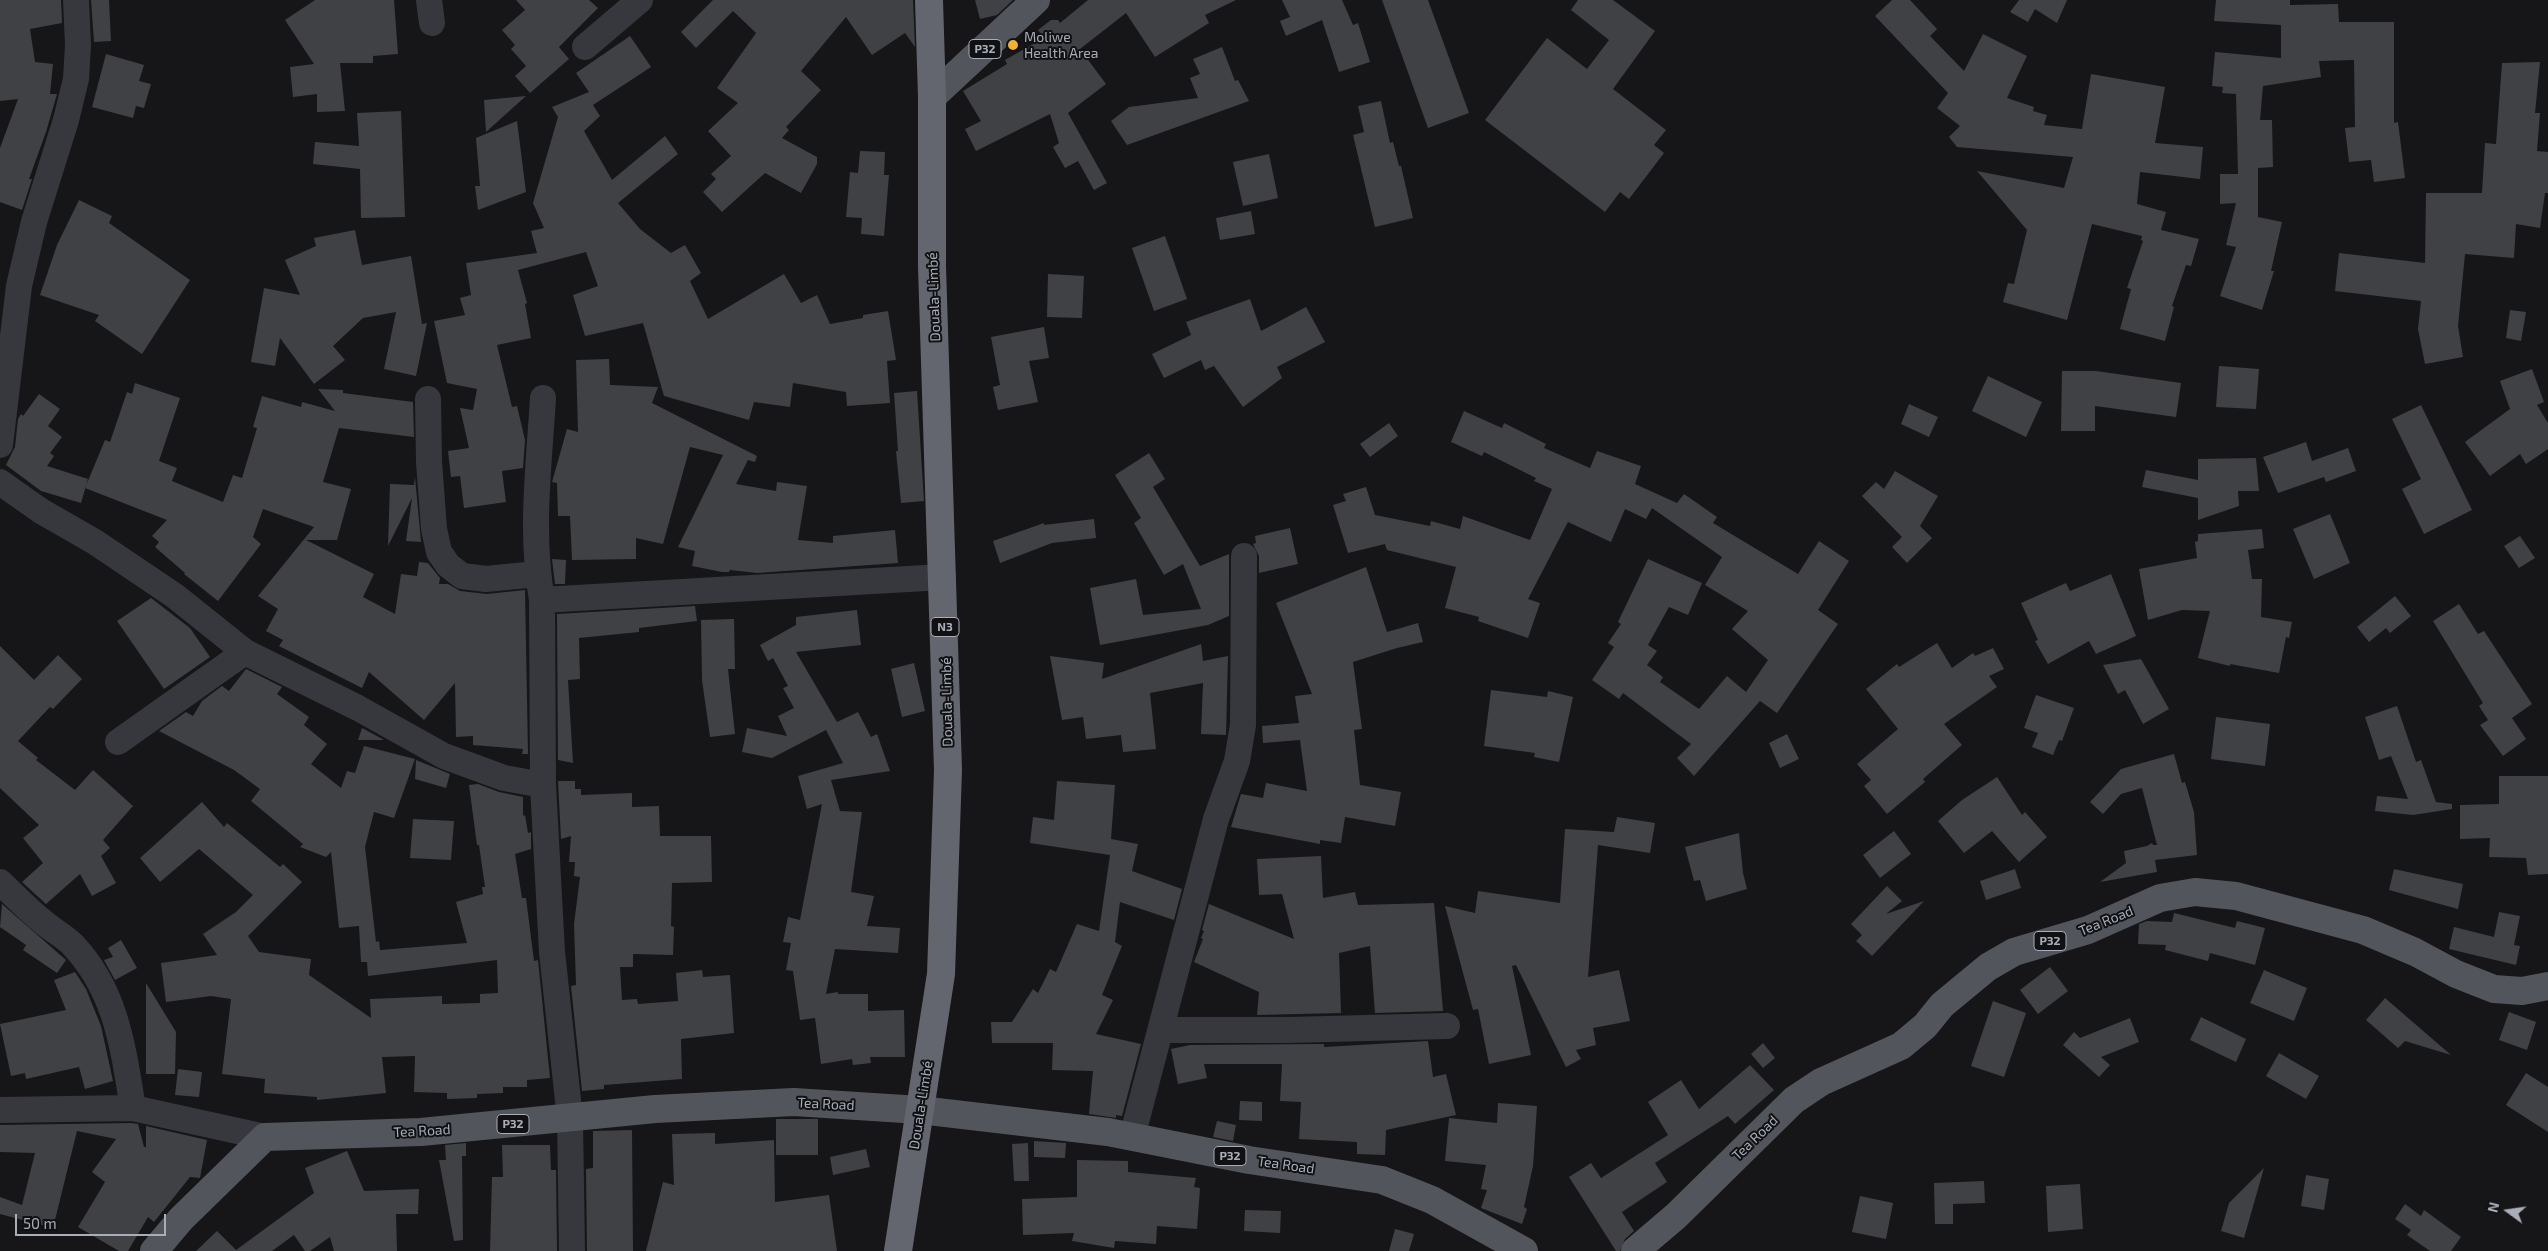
<!DOCTYPE html>
<html>
<head>
<meta charset="utf-8">
<style>
  body { margin:0 }
  #map { position:relative; width:2548px; height:1251px; overflow:hidden; background:#161618; font-family:"Exo 2",sans-serif }
  canvas { display:block }
  .north { position:absolute; left:2483px; top:1186px; width:50px; height:50px; -webkit-text-stroke:4px #111113; paint-order:stroke; rotate:284deg; font-size:14px; font-weight:700; line-height:20px; text-align:center; color:#a8adb8 }
  .north::after { content:''; display:block; margin:auto; width:18px; height:22px; background:#a8adb8; clip-path:polygon(50% 0,100% 100%,50% 72%,0 100%) }
  .scale { position:absolute; left:15px; top:1214px; width:151px; height:22px; box-sizing:border-box; border:2px solid #a8adb8; border-top:0; padding-left:6px; font-size:15px; line-height:18px; white-space:nowrap; color:#a8adb8; -webkit-text-stroke:4px #111113; paint-order:stroke }
</style>
</head>
<body>
<div id="map">
<canvas width="2548" height="1251"></canvas>
<div class="north">N</div>
<div class="scale">50 m</div>
</div>
<script>
const ctx = document.querySelector('canvas').getContext('2d');
ctx.lineJoin = 'round';
function fillPath(path, color) { ctx.fillStyle = color; ctx.fill(path, 'evenodd'); }
function trace(path, color, width, dash) { ctx.strokeStyle = color; ctx.lineWidth = width; ctx.lineCap = dash ? 'butt' : 'round'; ctx.setLineDash(dash || []); ctx.stroke(path); }
function write(font, color, halo, rows, align = 'center') {
  ctx.font = font + ' "Exo 2",sans-serif'; ctx.lineWidth = 4; ctx.setLineDash([]); ctx.textBaseline = 'middle'; ctx.strokeStyle = halo; ctx.fillStyle = color; for (const [text, x, y, turn = 0] of rows) {
    ctx.save(); ctx.translate(x, y); ctx.rotate((+turn || 0) * Math.PI / 180); ctx.textAlign = isNaN(turn) ? turn : align; if (halo) ctx.strokeText(text, 0, 0); ctx.fillText(text, 0, 0); ctx.restore();
  }
}
fillPath(new Path2D(`
  M0 0H61L62 23 30 29 35 62 53 64 50 94H57L46 132 29 179H32L22 210 0 202V148L18 99 0 101Z
  M91 0H109L111 41 94 42Z
  M315 0H394L398 54 373 56V63H340L345 111 317 112V94L293 97 290 67 314 64 285 20Z
  M516 0H589L598 8 559 47 569 59 530 93 515 76 526 66 511 49 515 45 502 30 525 10Z
  M713 0H913L915 47 905 33 872 55 846 17 801 71 821 90 786 127 789 130 782 138 817 157V164L801 193 765 173 722 212 703 192 716 179 711 174 731 156 708 131 738 103 717 88 756 33 733 11 696 48 681 32Z
  M975 0H1013L997 15 980 19Z
  M1088 0H1236L1205 15 1209 23 1155 57 1126 13 1080 49 1106 84 1068 113 1107 183 1094 190 1078 161 1065 168 1053 147 1059 143 1050 114 976 151 965 129 981 121 963 91 1007 64 1005 60 1044 38 1038 30 1051 20H1058L1060 23Z
  M1282 0H1342L1353 25 1358 23 1370 62 1339 72 1322 20 1286 36 1280 21 1290 17Z
  M1382 0H1428L1469 113 1428 128Z
  M1578 0H1613L1655 31 1613 89 1666 130 1654 145 1664 153 1629 199 1620 192 1605 212 1485 120 1547 38 1587 69 1609 40 1571 10Z
  M1892 0H1910L1937 29 1930 36 1964 71 1983 34 2027 56 2007 98 2034 107 2033 111 2047 115 2044 125 2082 129 2091 74 2165 87 2155 143 2203 147 2200 179 2140 172 2137 204 2166 212 2161 230 2199 239 2191 266 2186 265 2172 306 2174 307 2165 341 2120 329 2131 289 2127 288 2143 241 2141 240 2142 236 2092 224 2067 320 2003 302 2008 283 2014 284 2027 230 1977 171 2064 188 2073 157 1957 147 1949 137 1960 126 1937 108 1948 93 1875 16Z
  M2019 0H2067L2057 23 2035 9 2028 22 2010 12Z
  M2216 0H2290V5L2338 4 2339 22H2394V123L2398 122 2405 178 2374 182 2371 160 2349 162 2345 128 2355 127 2354 60 2319 61 2321 77 2263 86 2260 120H2272L2273 167 2258 168V217L2282 222 2271 271H2274L2262 310 2220 296 2236 247 2226 245 2236 203 2220 204V174H2238L2236 94 2222 93 2223 87 2212 86 2215 52 2281 58V25L2214 21Z
  M630 36 651 67 593 105 600 116 584 131 612 180 665 136 678 154 618 203 640 229 671 253 685 245 701 273 690 281 708 319 784 274 801 303 817 295 830 324 863 318V315L888 311 896 360 887 361 890 403 847 406 846 392 793 383 790 407 754 402 749 420 664 396 643 323 585 336 573 295 598 286 586 252 518 270 527 303 525 304 531 338 497 345 512 407 517 406 525 440 523 468 502 471 506 502 464 508 460 476 451 477 448 451 469 448 460 408 473 410 477 389 447 383 434 321 465 315 460 298 471 295 466 263 537 253 531 231 544 228 533 203 558 117 552 107 589 92 576 73Z
  M1222 47 1235 81 1238 80 1249 101 1127 145 1111 121 1129 107 1198 98 1190 78 1200 74 1193 59Z
  M106 54 144 65 139 81 151 84 144 108 136 106 133 118 92 107Z
  M2540 62 2535 113H2540L2537 151 2548 152V193H2545L2540 228 2516 224 2514 258 2465 254 2458 326 2463 357 2425 364 2418 329 2421 301 2335 291 2339 253 2425 263 2426 193H2482L2485 143 2496 144 2502 63Z
  M526 96 486 132 484 100Z
  M1381 101 1390 143 1393 142 1399 166H1401L1413 218 1375 227 1353 135 1364 132 1358 106Z
  M401 111 405 217 361 218 360 169 313 164 315 142 359 146 357 113Z
  M517 121 526 192 478 210 475 186H480L476 138Z
  M860 151 885 152 884 175H889L884 236 861 234 862 218 846 217 850 172 858 173Z
  M1269 154 1278 198 1243 206 1233 162Z
  M79 200 112 216 109 223 190 280 142 354 95 321 99 315 40 295 57 245Z
  M1251 211 1255 234 1220 240 1216 218Z
  M355 230 362 265 411 256 422 324 427 323 416 376 384 369 396 312 363 318 333 346 345 360 314 384 280 338 275 366 251 362 264 288 300 295 285 260 316 246 314 238Z
  M1165 236 1187 299 1154 311 1132 248Z
  M1048 274 1084 276 1082 318 1047 317Z
  M1250 299 1261 331 1306 307 1325 342 1277 367 1282 378 1243 407 1214 366 1205 370 1201 360 1164 378 1152 354 1191 335 1186 322Z
  M2510 310 2526 312 2521 341 2506 338Z
  M1044 327 1049 358 1029 361 1038 402 998 410 993 387 1000 385 991 337Z
  M609 359 610 385 658 387 652 403 757 456 755 462 748 460 736 484 776 491 777 482 807 486 798 540 833 543V536L895 530 898 563 757 573 730 570 729 572H722L692 566 695 551 678 547 723 455 690 447 663 544 636 538V559L572 560 570 516H558L557 483 552 482 567 429 578 432 576 360Z
  M2219 366 2259 369 2256 409 2216 407Z
  M2532 369 2544 402 2537 405 2548 423V449L2526 464 2520 454 2490 476 2465 442 2510 409 2500 381Z
  M2062 371H2096L2181 383 2176 417 2095 406V431H2061Z
  M1988 376 2042 402 2026 437 1972 411Z
  M135 383 180 398 159 461 177 468 172 481 223 502 233 475 242 478 257 428 253 427 262 396 301 407 302 402 335 411 318 389 343 390V393L413 402 414 437 339 428 323 482 351 489 337 540H306L374 574 363 597 395 614 401 574 417 576 419 562 428 563 440 578 439 584H448L460 591 487 594 525 590 528 754H522L523 749 473 745V736L456 737 455 683 424 720 369 672 362 688 279 646 283 640 266 631 278 609 258 596 314 527 263 509 253 537 261 544 218 601 184 574 185 573 155 547 159 542 152 536 167 520 85 488 105 440 110 442 127 392 132 394Z
  M917 391 924 501 901 503 896 451H898L894 393Z
  M39 394 60 409 48 426 62 437 50 453 54 456 47 466 88 479 81 503 41 491 6 465 15 447 18 419 21 414 23 416Z
  M1909 404 1938 417 1929 437 1901 424Z
  M2421 405 2472 510 2424 534 2402 489 2421 479 2392 419Z
  M1464 411 1502 428 1504 423 1546 444 1544 448 1590 468 1597 451 1641 466 1635 484 1677 503 1684 494 1717 517 1713 523 1798 574 1819 541 1849 561 1818 610 1838 624 1777 713 1760 701 1694 776 1677 758 1691 744 1623 693 1619 699 1592 680 1614 647 1608 643 1621 624 1618 622 1648 559 1702 583 1688 615 1669 607 1648 645 1657 651 1647 665 1663 677 1660 682 1699 709 1727 676 1746 692 1768 660 1732 629 1748 611 1705 585 1722 557 1652 508 1646 519 1625 509 1611 542 1568 522 1528 599 1540 603 1528 638 1478 621 1479 617 1445 608 1456 567 1387 550 1385 544 1348 553 1333 505 1346 501 1343 494 1366 487 1375 515 1430 526 1431 521 1460 529 1463 516 1530 540 1552 489 1534 481 1536 478 1484 452 1482 456 1451 442Z
  M1389 423 1398 436 1370 457 1360 444Z
  M2306 442 2312 461 2348 448 2356 471 2326 482 2324 477 2278 493 2263 457Z
  M1149 453 1165 479 1153 487 1200 566 1229 554V616L1208 625 1100 645 1090 588 1136 579 1143 615 1201 609 1183 564 1164 575 1134 523 1141 518 1115 475Z
  M2256 458 2259 491H2238L2239 506 2198 520V498L2142 487 2146 470 2198 480V459Z
  M1895 471 1938 496 1920 526 1932 538 1907 563 1892 547 1902 537 1862 496 1876 482 1884 489Z
  M415 477 421 542 406 541 412 498 388 546 390 484 414 485Z
  M2330 514 2350 563 2314 579 2293 529Z
  M1094 519 1096 538 1052 543 1000 563 993 541 1044 523V525Z
  M1290 528 1298 564 1259 573V556L1253 544 1256 543 1255 536Z
  M2262 529 2264 548 2248 550 2252 579H2262L2261 617 2292 622 2289 638 2286 637 2279 673 2230 664V666L2198 658 2210 611 2182 610 2148 620 2139 569 2197 558 2195 542 2198 541V534Z
  M2520 536 2535 558 2519 568 2504 546Z
  M552 559 566 560 565 584H555Z
  M1366 567 1387 632 1418 623 1423 642 1397 648 1353 662 1362 729 1354 730 1360 785 1401 792 1395 826 1345 817 1341 843 1320 840V844L1231 827 1241 794 1263 798 1266 783 1307 791 1300 740 1263 743 1262 726 1299 723 1295 696 1312 694 1276 603Z
  M2111 574 2136 636 2096 654 2089 641 2048 664 2035 641 2038 640 2021 603 2066 583 2070 591Z
  M2395 596 2411 616 2390 633 2386 628 2369 642 2357 627Z
  M151 598 190 628 210 657 164 689 117 621Z
  M2459 604 2478 634 2484 631 2532 704 2512 718 2526 739 2503 756 2480 725 2488 720 2479 706 2483 703 2433 621Z
  M695 606 697 621 639 628V632L579 638 580 679 568 680 573 763 558 760 557 614Z
  M857 610 861 645 796 652 837 722 858 712 871 737 877 734 890 771 831 780 840 811 862 812 851 892 874 896 867 926 900 928 898 953 835 949 826 994 838 992V994H868V1011L904 1010 905 1057H870L871 1063 853 1065 852 1059 821 1064 815 1018 800 1020 793 971 786 970 791 943 783 942 788 917 800 920 822 804 807 809 798 776 843 763 826 730 772 758 742 752 747 728 787 736 778 716 794 708 783 688 788 686 773 658 768 661 760 645 796 625V617Z
  M734 619 735 669H728L735 734 710 737 702 680 701 620Z
  M1937 643 1952 668 1973 653 1975 656 1993 648 2004 669 1989 676 1997 687 1944 724 1962 745 1923 779 1925 782 1887 814 1864 786 1871 780 1857 764 1898 729 1866 689 1897 664 1899 667Z
  M1201 644 1203 661 1228 656 1226 735 1201 734 1203 683 1150 693 1156 749 1123 752 1121 735 1086 739 1083 717 1062 720 1050 656 1104 663 1102 679Z
  M0 646 34 680 58 655 82 679 53 709 50 707 18 741 38 758 36 760 75 790 93 770 133 806 103 840 110 848 101 856 116 883 92 896 80 874 46 904 22 882 43 863 23 838 39 825 0 788Z
  M2141 659 2169 709 2143 724 2125 690 2118 694 2103 665Z
  M914 663 925 711 902 717 891 669Z
  M246 669 282 687 277 694 309 717 304 725 327 744 311 764 341 788 347 771 355 773 364 746 415 759 394 818 374 812 365 847 376 942 379 941 380 950 467 943 456 902 483 894 482 887H485L479 845H477L469 785 478 784 499 792 523 797V816L525 815 528 833 531 832V849L515 854 522 898H526L534 961 538 960 550 1078 527 1080V1087H503V1093L477 1094V1098L447 1099V1093L414 1092 415 1056 382 1057 386 1093 317 1100V1097L264 1093 265 1079 222 1074 231 999 211 996 166 1002 161 963 217 955 203 934 236 912 253 895 199 849 160 882 140 858 202 802 224 827 227 823 280 867 283 864 302 882 248 936 259 952 311 959 309 975 371 1018 370 999 442 996V1004L480 1003V994L498 993 497 960 368 976 367 962H361L359 926 339 928 331 852 326 857 300 847 303 844 251 801 260 789 234 770 159 731 186 712 193 716 202 701 222 686 229 691Z
  M1491 690 1547 697 1548 691 1573 697 1559 762 1534 757 1535 753 1484 746Z
  M2036 695 2074 708 2062 741 2059 740 2053 755 2032 747 2038 733 2024 728Z
  M2397 706 2416 762 2421 760 2436 802 2452 804V809L2413 815 2375 811 2377 796 2408 799 2391 756 2379 760 2365 717Z
  M2216 717 2270 724 2265 766 2211 759Z
  M362 728 384 740H358Z
  M1787 734 1799 759 1780 768 1769 743Z
  M2174 754 2182 783 2185 782 2194 812 2197 855 2155 860 2157 872 2100 882 2126 863 2124 851 2147 846 2152 843 2153 845H2157L2142 788 2121 794 2103 814 2090 802 2121 769Z
  M416 760 450 774 446 788 415 779Z
  M2499 776H2548V874L2528 875 2526 858 2489 857 2490 838 2460 839V805L2499 804Z
  M1997 777 2022 815 2025 812 2047 837 2019 862 1992 831 1964 853 1938 821 1962 800Z
  M558 781H575V789H581V795L632 793V807L659 806 660 836H711L712 882 672 883 671 926 674 927 673 955 633 954V967H620L622 1000 637 999 638 1004 678 1001 676 973 702 970 703 977 730 975 734 1033 681 1039 682 1079 604 1085V1089L582 1091 571 986 576 985 574 924 580 877 574 876 575 862H569L571 836 561 839Z
  M1057 781 1115 785 1111 839 1138 844 1132 871 1182 889 1174 920 1120 902 1115 942 1122 946 1102 995 1113 1000 1096 1034 1141 1044 1122 1116 1116 1115V1118L1089 1114 1093 1071 1052 1070 1053 1043H992L991 1022H1012L1033 989 1038 993 1050 969 1056 972 1077 924 1099 931 1110 855 1030 843 1033 817 1054 820Z
  M1617 817 1655 823 1650 853 1598 845 1588 977 1619 970 1630 1021 1593 1028 1596 1045 1576 1050 1581 1059 1566 1067 1516 965 1512 966 1531 1055 1489 1064 1478 1009 1473 1010 1445 906 1475 913 1478 891 1560 903 1565 829 1614 832Z
  M413 819 454 821 451 860 410 858Z
  M1894 831 1911 854 1880 878 1863 855Z
  M1739 833 1743 873 1747 889 1706 901 1700 880 1694 881 1685 847Z
  M1321 856 1323 898 1355 892 1358 905 1434 903 1443 1011 1375 1013 1370 946 1339 953 1341 1013 1257 1015 1259 992 1194 962 1203 939 1201 938 1204 931 1202 930 1209 904 1294 939 1282 894 1259 895 1257 859Z
  M2015 869 2021 888 1986 900 1980 881Z
  M2394 869 2463 884 2458 909 2389 890Z
  M1887 886 1902 901 1886 914 1924 901 1872 956 1856 941 1862 935 1851 924Z
  M2 904 66 960 57 973 23 950 26 945 0 927Z
  M2499 912 2520 916 2514 945 2520 946 2516 965 2449 949 2454 927 2494 937Z
  M2174 913 2235 928 2237 921 2265 928 2255 965 2210 953 2208 961 2165 950 2166 945 2138 944 2139 924 2147 921 2172 922Z
  M121 940 137 968 115 980 104 960 113 957 108 948Z
  M2050 967 2068 991 2038 1014 2020 990Z
  M2264 970 2307 988 2294 1021 2250 1003Z
  M75 972 86 989 101 1026 113 1081 85 1089 79 1067 26 1079 25 1073 11 1076 0 1024 66 1010 54 980Z
  M146 983 176 1032 175 1074H146Z
  M2385 998 2451 1055 2405 1041 2398 1048 2366 1020Z
  M1993 1001 2026 1013 2004 1077 1971 1066Z
  M2509 1012 2536 1022 2527 1050 2499 1040Z
  M2201 1017 2246 1039 2236 1062 2190 1040Z
  M2130 1018 2139 1042 2101 1057 2110 1065 2099 1077 2063 1045 2074 1032 2080 1038Z
  M1428 1041 1433 1077 1446 1074 1456 1115 1386 1130 1385 1155 1357 1154V1142L1299 1139 1301 1102 1280 1101 1282 1064H1204L1207 1078 1178 1084 1171 1049 1190 1045 1324 1044V1047Z
  M1763 1043 1775 1058 1763 1068 1751 1054Z
  M2279 1053 2319 1076 2306 1099 2266 1076Z
  M1750 1065 1774 1090 1735 1124 1728 1116 1655 1163 1667 1182 1622 1212 1634 1231 1625 1239 1620 1251H1616L1569 1177 1591 1163 1601 1178 1668 1135 1648 1102 1681 1080 1699 1109Z
  M178 1069 202 1072 199 1097 175 1095Z
  M2526 1073 2548 1087V1132L2506 1105Z
  M1240 1101 1262 1102V1121L1239 1120Z
  M1498 1103 1537 1106 1533 1166 1524 1207 1527 1209 1522 1224 1481 1208 1487 1190 1481 1189 1486 1165 1445 1161 1449 1118 1497 1123Z
  M776 1119H818V1155H776Z
  M1217 1121 1236 1125 1233 1141 1213 1137Z
  M131 1123 138 1124 144 1147H146V1126L207 1140 200 1178 190 1177 154 1222 148 1217 128 1251H119L78 1227 105 1182 92 1172 116 1139 77 1131 53 1228 0 1214V1197L22 1205 35 1153 0 1152V1125Z
  M632 1130 633 1251H587L586 1169 593 1168V1131Z
  M715 1133V1144L774 1140 775 1202 829 1195 837 1251H646L663 1182 674 1185 672 1134Z
  M1034 1141 1066 1143 1065 1158 1034 1157Z
  M466 1143V1156H462L463 1240 454 1241 439 1160H446L445 1145Z
  M1028 1143 1029 1181H1014L1012 1144Z
  M502 1145H550L551 1170H556L557 1251H490L492 1177H503Z
  M866 1149 870 1167 833 1175 830 1157Z
  M347 1151 364 1191 419 1189 418 1214H396L397 1251H334L330 1237 310 1251H305L294 1235 272 1251H196L217 1231 236 1250 314 1193 305 1168Z
  M1077 1160 1128 1161V1172L1196 1178 1194 1187 1200 1188 1197 1229 1157 1226 1156 1244 1115 1241 1114 1248 1072 1241 1074 1233 1023 1235 1022 1199 1077 1197Z
  M2264 1168 2244 1238 2221 1231 2229 1203Z
  M2306 1175 2329 1179 2324 1210 2301 1206Z
  M1984 1181 1985 1203 1953 1204V1224H1935L1934 1183Z
  M2080 1184 2083 1229 2048 1232 2046 1186Z
  M1860 1196 1893 1203 1886 1239 1852 1232Z
  M2405 1204 2421 1216 2424 1210 2461 1237 2451 1251H2430L2407 1235 2411 1230 2395 1219Z
  M1245 1210 1281 1211 1280 1233 1244 1231Z
  M1395 1229 1414 1234 1409 1251H1389Z`), '#404145');
trace(new Path2D(`
  M429 0 432 23
  M585 47 640 0
  M428 399 429 462 434 529 439 552 448 565 462 576 486 579 537 574
  M0 445 19 286 34 222 66 120 76 79 78 45 76 0
  M0 482 41 511 95 542 175 596 245 652 358 708 444 756 504 778 543 785 552 952 570 1119 572 1251
  M542 600 943 577
  M118 742 245 652
  M543 785 542 600C530 533 539 465 543 398
  M0 882C14 895 27 909 42 921 52 930 64 936 73 945 117 992 123 1048 133 1108
  M1161 1030H1287L1447 1026
  M0 1110 133 1108 265 1137
  M1132 1137 1216 819 1237 761 1243 725 1244 556`), '#37383d', 26);
trace(new Path2D(`
  M932 97 1036 0
  M154 1251 181 1219 265 1137 421 1132 655 1109 794 1102 920 1110 1108 1132 1249 1160 1382 1180 1432 1200 1524 1251
  M1635 1251 1676 1216 1794 1100 1821 1082 1901 1046 1925 1026 1942 1005 1988 967 2014 952 2088 930 2160 898 2195 892 2236 896 2363 930 2415 952 2456 974 2494 989 2522 991 2548 986`), '#53555c', 28);
trace(new Path2D(`
  M898 1251 941 974 948 770 932 267V97L929 0`), '#63666e', 28);
for (const [x, y, r, color] of [
  [1013,45,6,"#f2b134"]
]) { const dot = new Path2D(); dot.arc(x, y, r, 0, 2 * Math.PI); ctx.fillStyle = color; ctx.fill(dot); trace(dot, '#111113', 2); }
for (const [x, y, w] of [
  [985,49,32],
  [945,627,28],
  [2050,941,32],
  [513,1124,32],
  [1230,1156,32]
]) { const box = new Path2D(); box.roundRect(x - w / 2, y - 9.5, w, 19, 4); ctx.fillStyle = '#111113'; ctx.fill(box); trace(box, '#a8adb8', 1); }
write('bold 12px', '#a8adb8', null, [
  ["P32",985,49],
  ["N3",945,627],
  ["P32",2050,941],
  ["P32",513,1124],
  ["P32",1230,1156]
]);
write('14px', '#a8adb8', '#111113', [
  ["Moliwe",1024,37],
  ["Health Area",1024,53]
], 'left');
write('14px', '#a8adb8', '#111113', [
  ["Douala-Limbé",934,297,-92],
  ["Douala-Limbé",947,702,-91],
  ["Tea Road",2106,921,-22],
  ["Tea Road",826,1104,3],
  ["Douala-Limbé",921,1105,-81],
  ["Tea Road",422,1131,-3],
  ["Tea Road",1755,1138,-44],
  ["Tea Road",1286,1165,8]
]);
</script>
</body>
</html>
